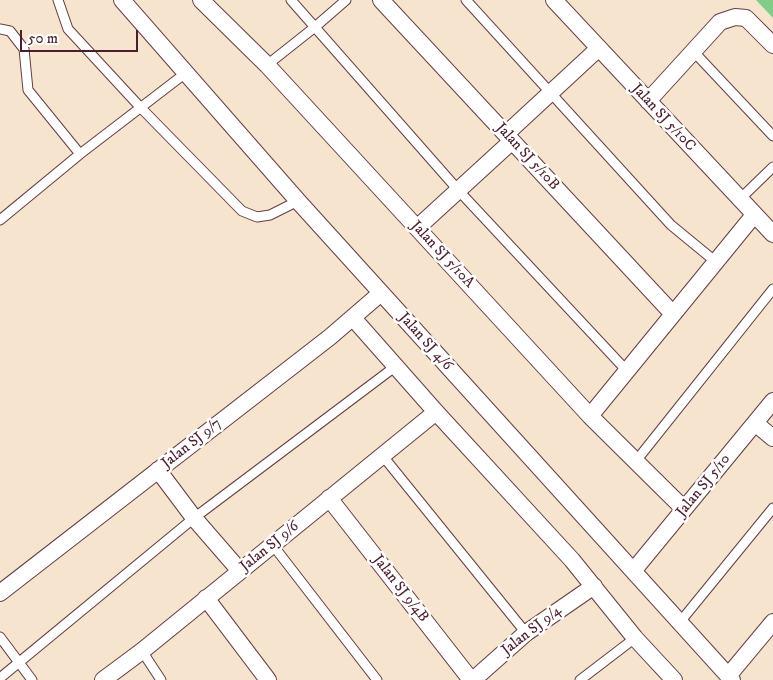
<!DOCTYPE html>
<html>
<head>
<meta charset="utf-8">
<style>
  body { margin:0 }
  #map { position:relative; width:773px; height:680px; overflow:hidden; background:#f7e4ce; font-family:"IM FELL DW Pica",serif }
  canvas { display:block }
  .scale { position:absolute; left:20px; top:30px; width:118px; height:22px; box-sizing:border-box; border:2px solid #4a1f2b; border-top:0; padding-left:6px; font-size:15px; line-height:18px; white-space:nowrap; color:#4a1f2b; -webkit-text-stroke:4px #fff; paint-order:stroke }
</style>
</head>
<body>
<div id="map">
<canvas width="773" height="680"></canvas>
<div class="scale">50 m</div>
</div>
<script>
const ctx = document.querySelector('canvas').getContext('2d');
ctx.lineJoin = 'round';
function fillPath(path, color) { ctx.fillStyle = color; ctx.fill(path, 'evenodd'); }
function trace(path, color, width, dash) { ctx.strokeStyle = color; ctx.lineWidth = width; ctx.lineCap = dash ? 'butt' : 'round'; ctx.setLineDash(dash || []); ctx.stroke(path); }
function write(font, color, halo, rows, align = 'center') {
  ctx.font = font + ' "IM FELL DW Pica",serif'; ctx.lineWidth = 5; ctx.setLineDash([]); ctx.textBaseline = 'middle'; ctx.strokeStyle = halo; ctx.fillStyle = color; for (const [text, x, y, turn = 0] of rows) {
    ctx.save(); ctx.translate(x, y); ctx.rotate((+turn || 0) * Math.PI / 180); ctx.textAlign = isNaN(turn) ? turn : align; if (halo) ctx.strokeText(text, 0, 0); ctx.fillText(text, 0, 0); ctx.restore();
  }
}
fillPath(new Path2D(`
  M756 0H773V18Z`), '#83cc88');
const lane = new Path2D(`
  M58 0 68 29 141 108 242 211 257 217 270 215 298 201
  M291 0 459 191 627 371
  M466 0 671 225 716 262
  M0 29 10 31 24 49 28 90 80 154
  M694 52 773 136
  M267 65 315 27 346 0
  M739 200 773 167
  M0 220 80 154 187 72
  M382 455 526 633
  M636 461 773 289
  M272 544 377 680
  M680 622 773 508
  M0 637 32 680
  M142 651 161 680
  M0 678 194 518 396 366
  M580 680 635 638`);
const street = new Path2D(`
  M122 0 298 201 732 680
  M201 0 267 65 590 416 684 509
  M381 0 673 314
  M554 0 773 234
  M648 101 720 22 735 17 746 18 773 45
  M506 134 599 48
  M417 228 512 141
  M353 318 436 412 572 560 635 638 674 680
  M590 416 754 215
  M755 423 773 438
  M158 470 194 518 240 571
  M329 498 471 680
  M634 570 773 401
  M0 593 330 337 381 293
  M206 598 268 680
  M728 676 773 622
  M103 680 142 651 436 412
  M473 680 526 633 594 586`);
trace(lane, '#643d43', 11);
trace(street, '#643d43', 18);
trace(lane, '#fff', 9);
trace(street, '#fff', 16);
write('15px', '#4a1f2b', '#fff', [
  ["Jalan SJ 5/10C",663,118,47],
  ["Jalan SJ 5/10B",527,157,47],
  ["Jalan SJ 5/10A",442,255,47],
  ["Jalan SJ 4/6",425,342,48],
  ["Jalan SJ 9/7",192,444,-38],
  ["Jalan SJ 5/10",704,486,-51],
  ["Jalan SJ 9/6",270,547,-39],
  ["Jalan SJ 9/4B",400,589,52],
  ["Jalan SJ 9/4",532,631,-38]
]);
</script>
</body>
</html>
